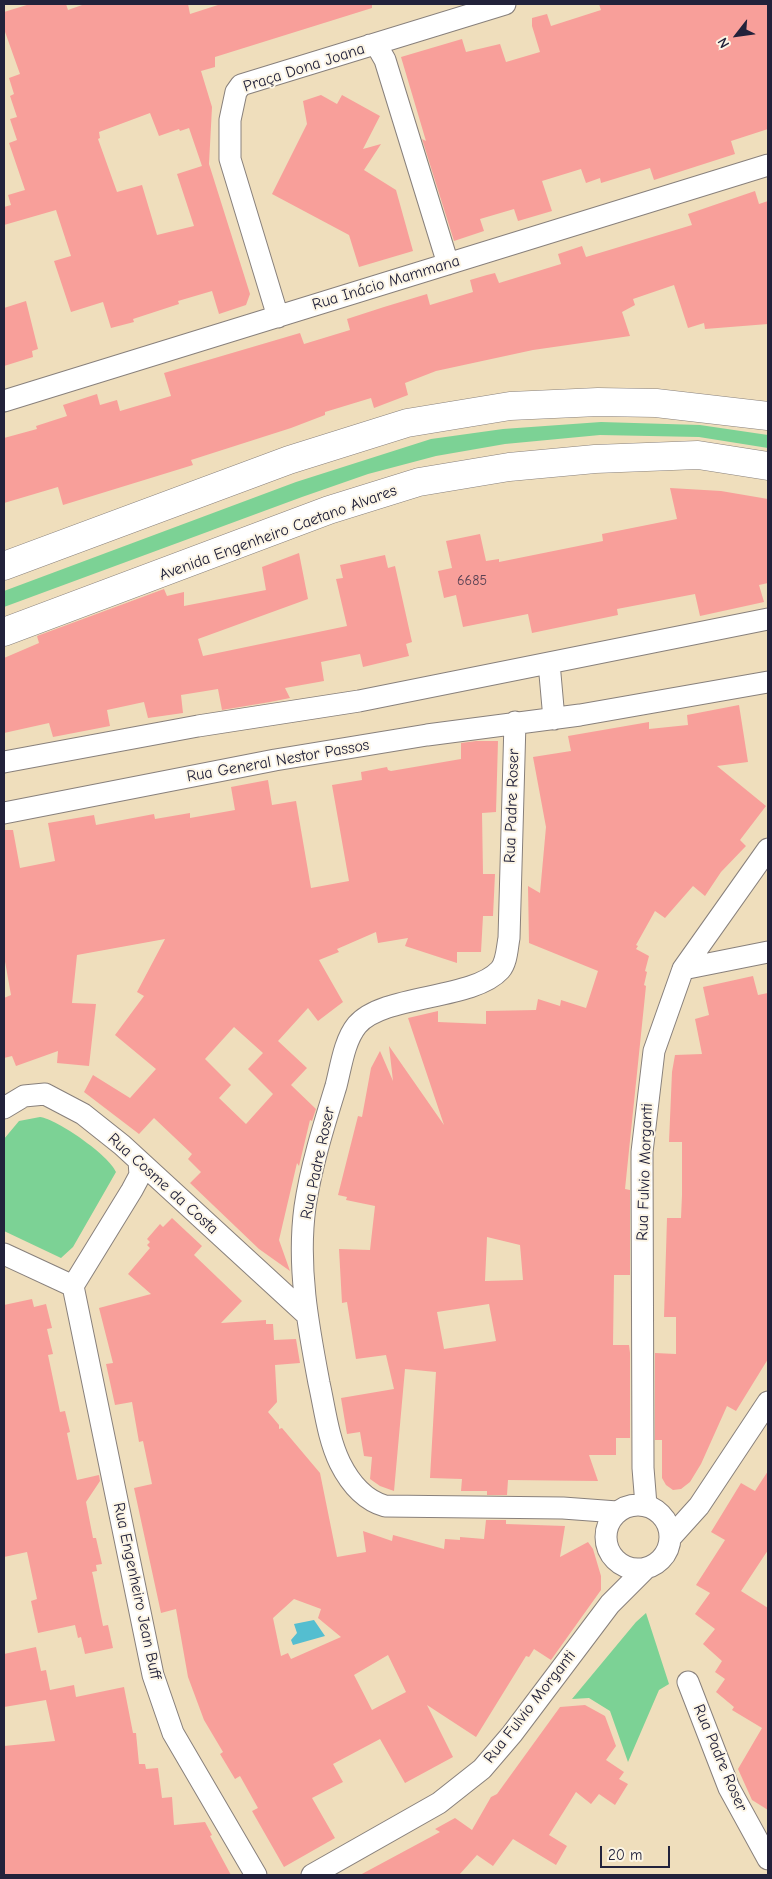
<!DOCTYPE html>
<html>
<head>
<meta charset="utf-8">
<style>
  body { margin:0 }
  #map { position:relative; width:772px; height:1879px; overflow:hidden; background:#efdebc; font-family:"Comic Neue",sans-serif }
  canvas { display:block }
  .frame { position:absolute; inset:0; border:5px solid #22223b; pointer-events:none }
  .north { position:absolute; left:712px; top:10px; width:50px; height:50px; -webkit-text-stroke:4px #fcf5e5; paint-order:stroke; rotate:240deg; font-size:14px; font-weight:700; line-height:20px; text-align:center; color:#22223b }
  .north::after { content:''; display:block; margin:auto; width:18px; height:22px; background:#22223b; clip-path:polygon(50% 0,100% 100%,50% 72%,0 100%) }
  .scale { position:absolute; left:600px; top:1846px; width:70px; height:22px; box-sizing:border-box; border:2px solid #22223b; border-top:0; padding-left:6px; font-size:15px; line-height:18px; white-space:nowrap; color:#22223b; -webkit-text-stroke:4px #fcf5e5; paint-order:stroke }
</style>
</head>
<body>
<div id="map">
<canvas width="772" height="1879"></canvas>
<div class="frame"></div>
<div class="north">N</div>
<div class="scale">20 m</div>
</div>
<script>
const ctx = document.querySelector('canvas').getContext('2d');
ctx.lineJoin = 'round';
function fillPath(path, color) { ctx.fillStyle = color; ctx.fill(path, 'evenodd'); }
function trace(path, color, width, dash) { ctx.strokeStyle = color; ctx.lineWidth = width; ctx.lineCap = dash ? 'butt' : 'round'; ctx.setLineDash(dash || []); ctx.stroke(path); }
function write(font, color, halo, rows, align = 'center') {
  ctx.font = font + ' "Comic Neue",sans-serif'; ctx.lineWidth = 4; ctx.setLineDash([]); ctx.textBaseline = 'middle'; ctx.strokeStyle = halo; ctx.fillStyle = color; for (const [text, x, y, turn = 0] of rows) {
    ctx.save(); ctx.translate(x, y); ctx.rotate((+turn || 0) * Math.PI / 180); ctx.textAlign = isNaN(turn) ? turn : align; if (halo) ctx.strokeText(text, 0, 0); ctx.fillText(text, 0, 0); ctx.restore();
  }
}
fillPath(new Path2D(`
  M601 422 700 425 768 435V448L699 437 600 435 505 444 436 456 368 474 302 497 4 607V591L296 482 431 439 503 429Z
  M40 1117C57 1119 110 1156 116 1172L73 1247 61 1258 4 1231V1139L19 1121Z
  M646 1613 669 1684 659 1690 628 1762 610 1711 589 1698 572 1699 636 1622Z`), '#7cd295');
fillPath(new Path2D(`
  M314 1620 325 1636 293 1645 291 1640 297 1633 294 1624Z`), '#54bed0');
fillPath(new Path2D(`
  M30 4H66L68 10 85 4H188L190 14 221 4H372V8L215 57V67L201 71 212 107 209 164 250 294 246 305 219 314 212 291 178 301 179 304 133 319 134 322 111 328 103 302 71 312 54 261 71 256 56 210 4 225V207L11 205 8 195 25 190 9 143 17 140 10 119 17 117 10 96 14 94 9 78 20 74 4 29V12ZM150 113 159 136 179 129 180 131 189 128 202 166 177 174 194 226 157 235 142 185 117 192 98 139 100 138 99 132Z
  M599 4H768V129L731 141 735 154 654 180 650 168 601 183 600 178 586 183 581 169 542 181 552 211 518 221 514 209 480 219 484 231 454 241 422 139 426 141 401 57 462 39 466 52 500 44 506 62 540 52 532 26V18L547 14 551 26 601 10Z
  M321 95 337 104 342 95 380 116 363 149 381 144 364 170 396 190 413 251 359 267 349 235 272 194 307 124 303 101Z
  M755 191 759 204 768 201V324L705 329 704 323 688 328 674 285 633 299 635 305 622 312 630 336 533 350 436 371 405 383 408 395 374 408 371 398 325 412V415L291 428 191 460 193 465 63 505 58 487 4 503V438L37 429 36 426 67 416 63 405 97 394 100 405 117 400 120 411 171 396 164 373 300 333 304 344 350 330 347 319 384 307 427 294 430 305 473 292 470 280 487 275 495 273 499 283 561 264 558 254 582 246 586 257 692 225 688 214Z
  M26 301 38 349 32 351 33 357 4 366V308Z
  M670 488 721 491 768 499V583L759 585 764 602 700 616 695 594 617 609 618 615 532 633 528 614 463 627 456 595 444 598 438 571 452 568 446 541 480 534 486 561 499 559V562L603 541 602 534 677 519Z
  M299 553 308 599 198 639 203 656 347 626 336 579 343 578 340 565 385 555 388 568 395 566 412 642 406 644 409 656 363 667 360 654 321 662 324 681 285 688 290 698 270 702 222 710 218 689 181 695 183 713 148 718 144 702 107 710 110 726 53 737 49 723 4 733V658L39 643 37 636 164 589 167 596 184 592V606L266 590 262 567Z
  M739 705 748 762 717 766 766 806 740 840 746 846 721 872 705 896 693 886 665 918 655 911 636 945 638 946 636 949 649 956 645 971 647 972 644 985 646 986 625 1189 630 1190V1275H614L613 1345H629L630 1353V1438H616V1455H589L598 1481 508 1480 507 1495H487V1491H461L462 1479 430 1478 436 1372 405 1369 394 1491 380 1486 370 1479 372 1457 364 1456 360 1432 347 1434 341 1398 394 1389 386 1355 356 1359 347 1302 342 1303 339 1249 370 1250 375 1206 346 1200 347 1197 338 1195 358 1116 362 1117 371 1068 380 1051 393 1081 389 1046 444 1125 408 1018 438 1011V1022L486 1024V1011L536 1010 538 999 560 1006 561 1000 586 1008 598 971 529 943 528 886 540 893 546 827 533 757 571 751 568 736 649 722V729L688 725 687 715ZM487 1237 520 1245 523 1280 485 1281ZM489 1304 496 1341 444 1349 437 1312Z
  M476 741H498L496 812 482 813 483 874H495L493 916H483L481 952H457V963L405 946 408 938 378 943 376 932 337 949 339 952 319 960 343 1002 318 1021 308 1008 278 1041 307 1068 291 1085 316 1109 312 1121 310 1120 299 1166 297 1163 279 1240 290 1271 259 1249 190 1183 201 1172 188 1159 192 1154 154 1118 139 1134 84 1092 93 1075 130 1098 156 1069 115 1035 144 996 137 992 165 939 77 955 72 1003 96 1004 89 1066 57 1063 58 1051 16 1066 12 1056 4 1058V998L11 995 4 956V830H13L20 868 55 861 48 823 94 815 96 825 154 814 155 819 190 813V818L235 810 231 787 268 780 272 805 296 801 311 888 349 881 332 785 362 780 361 772 387 767 388 770 391 771 461 759V743ZM234 1027 263 1053 248 1069 273 1094 246 1124 219 1098 231 1085 205 1059Z
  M753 976 758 995 768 993V1359L736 1411 727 1406 701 1464 690 1482 681 1489 673 1490 666 1485 662 1478V1440H655V1353L676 1354V1317H664L667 1218H681L682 1195V1142H669L672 1072 675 1055 702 1054 695 1019 709 1015 703 987Z
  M172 1218 202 1246 194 1255 242 1301 221 1323 266 1320V1324H273L274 1340 296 1339 300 1363 275 1365 277 1402 268 1412 279 1425V1429L282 1428 320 1473 337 1557 366 1552 363 1531 392 1541 393 1535 444 1549 445 1539 460 1540V1537L484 1539 486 1520H506V1524L565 1526 560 1557 588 1542 593 1549 601 1576V1590L551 1660 534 1649 529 1657 526 1656 476 1737 427 1705 453 1757 405 1783 380 1739 333 1764 343 1782 312 1798 335 1838 284 1867 252 1811 258 1808 240 1776 235 1779 220 1754 223 1752 204 1720 188 1677 176 1609 161 1613 134 1488 152 1484 143 1441 139 1442 132 1402 115 1405 106 1364 113 1363 99 1308 151 1294 128 1274 150 1248 147 1245 150 1242 147 1239 160 1224 163 1227ZM294 1599 321 1609 318 1618 341 1637 291 1659 288 1653 281 1656 273 1618ZM388 1655 406 1692 372 1710 354 1675Z
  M32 1299 34 1307 46 1304 52 1328 47 1329 53 1354 48 1355 60 1412 65 1411 70 1432 67 1433 77 1480 99 1475 100 1481 86 1502 93 1538H96L102 1564 96 1565 97 1571 92 1572 93 1576 103 1626 108 1625 113 1648 85 1654 81 1637 78 1638 75 1625 38 1633 31 1601 37 1599 27 1552 4 1557V1305Z
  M768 1471V1550L741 1591 768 1608V1810L752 1800 738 1769 762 1728 732 1710 734 1707 716 1692 725 1679 715 1672 722 1661 703 1644 715 1629 695 1614 710 1593 696 1585 725 1540 711 1532 741 1483 755 1491Z
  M36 1647 41 1671 46 1670 50 1690 74 1685 76 1697 124 1687 133 1733H136L139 1764H145L146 1769 158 1768 162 1798 172 1797 174 1825 205 1822 212 1835 210 1836 231 1875H4V1746L55 1741 46 1700 4 1707V1654Z
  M585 1705 605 1716 616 1746 606 1760 624 1772 619 1779 628 1784 615 1805 599 1794 591 1804 576 1792 549 1835 567 1846 556 1865 513 1839 493 1866 477 1855 459 1875H360L440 1832 435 1829 455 1818 472 1830 491 1797 497 1794 560 1707Z`), '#f89f9a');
const minor = new Path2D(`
  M370 45 377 46 385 60 448 264
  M278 317 230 159V120L236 92 241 85 505 4
  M4 401 768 165
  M549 663 554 719
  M515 722 509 938C507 948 507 962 500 970 473 1000 383 994 357 1025 344 1041 341 1067 336 1086 324 1125 311 1166 305 1207 297 1266 308 1325 319 1383 325 1410 328 1438 340 1463 350 1483 364 1500 385 1506L563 1508 617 1512
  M4 762 198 726 359 701 768 619
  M4 813 275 760 427 735 580 715 768 682
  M683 969 768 952
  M4 1108 24 1096 45 1094 83 1114 122 1145 306 1314
  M4 1254 73 1286
  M73 1286 153 1675 173 1733 256 1875
  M73 1286 132 1190 140 1175 139 1161
  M606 1537a32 32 0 1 1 64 0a32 32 0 1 1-64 0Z
  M646 1505 643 1468 642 1152 654 1051 683 969 768 849
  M671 1537 699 1506 768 1402
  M688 1682 729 1788 768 1859
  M312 1875 439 1803 482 1769 512 1734 610 1604 646 1568`);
const tertiary = new Path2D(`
  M4 566 289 460 407 423 510 406 598 402 656 403 768 416
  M4 632 329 510 419 482 509 467 595 459 698 455 768 466`);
trace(minor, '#88807c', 23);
trace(tertiary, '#88807c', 29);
trace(minor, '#fff', 21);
trace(tertiary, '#fff', 28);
write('14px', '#584153', null, [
  ["6685",472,581]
]);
write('16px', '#22223b', '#fcf5e5', [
  ["Praça Dona Joana",304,68,-18],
  ["Rua Inácio Mammana",386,283,-17],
  ["Avenida Engenheiro Caetano Alvares",278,533,-20],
  ["Rua General Nestor Passos",278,761,-10],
  ["Rua Padre Roser",512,806,-88],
  ["Rua Padre Roser",318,1163,-78],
  ["Rua Fulvio Morganti",645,1172,-88],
  ["Rua Cosme da Costa",163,1184,42],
  ["Rua Engenheiro Jean Buff",137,1591,78],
  ["Rua Fulvio Morganti",530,1707,-52],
  ["Rua Padre Roser",720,1758,67]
]);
</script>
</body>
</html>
